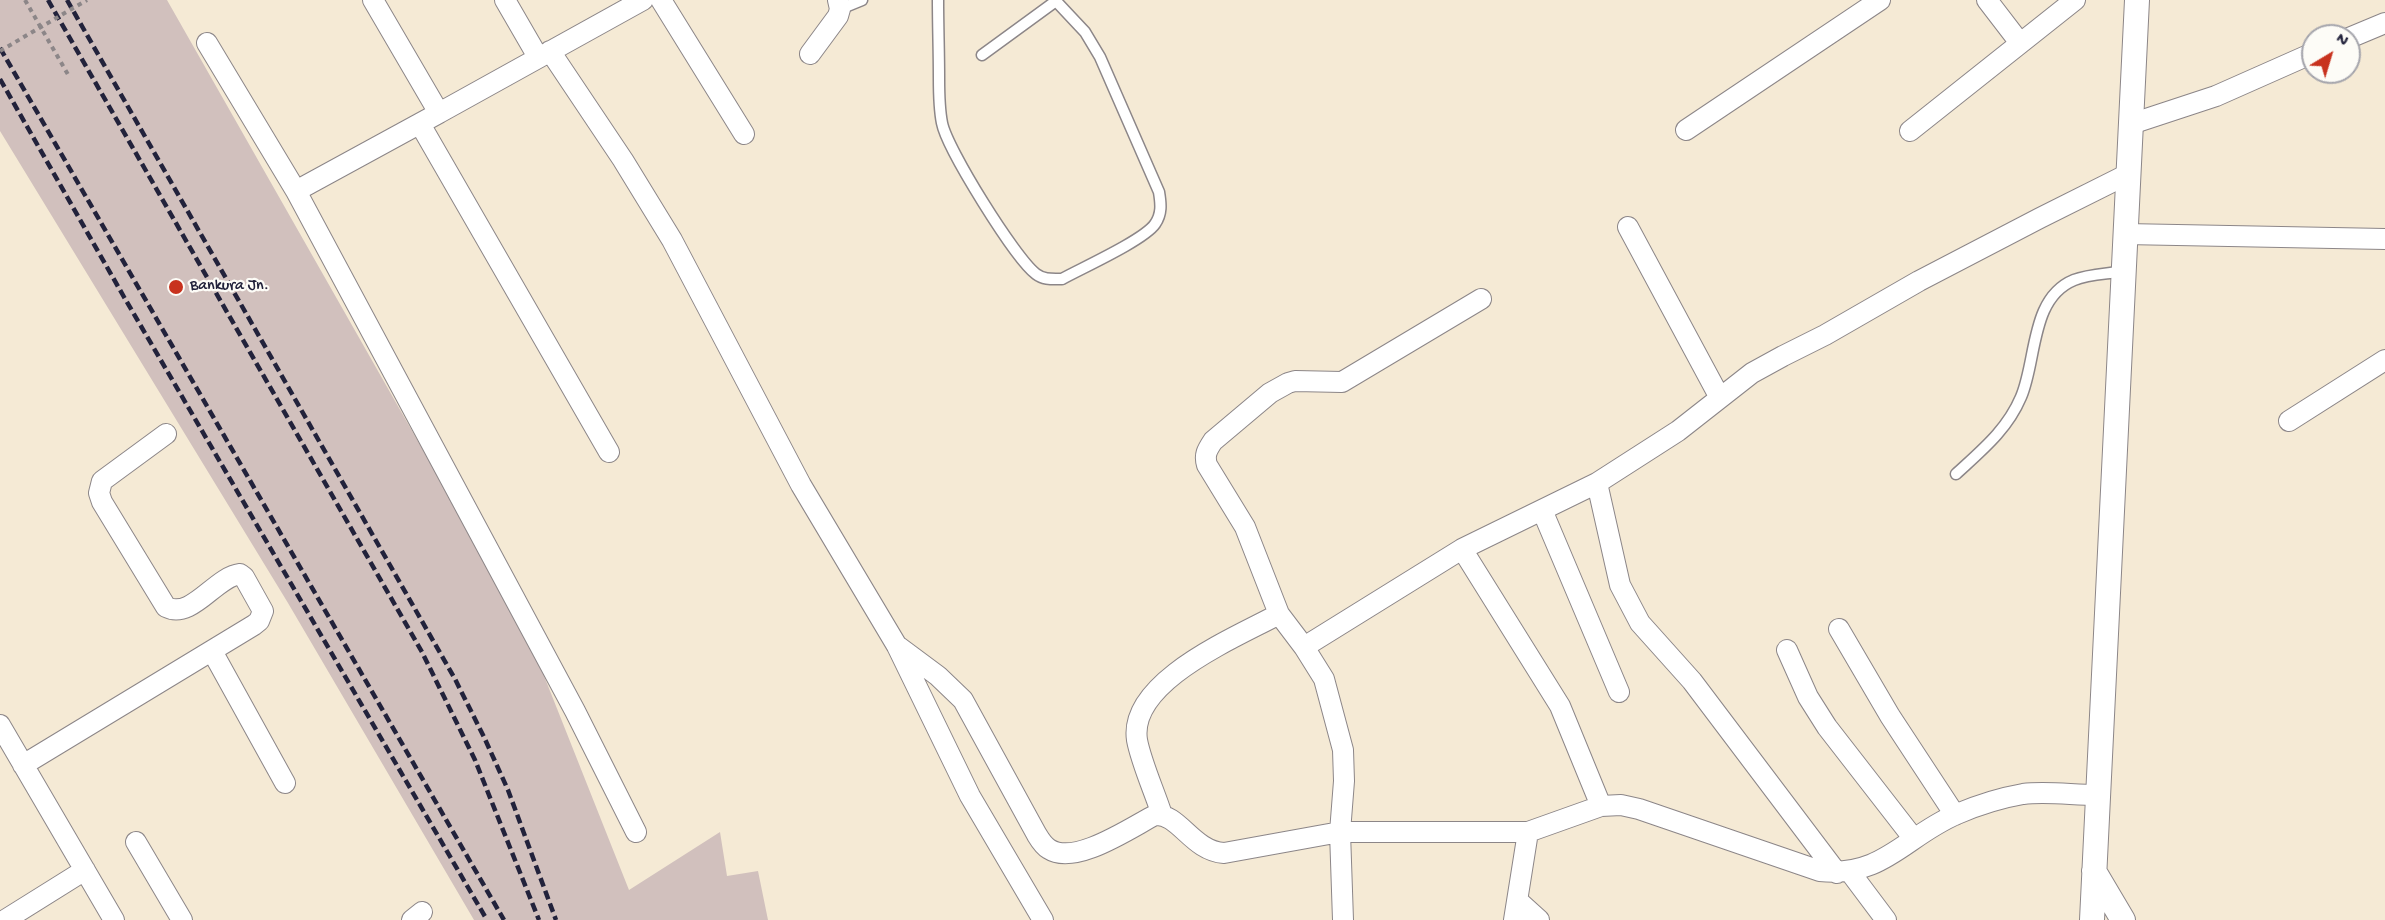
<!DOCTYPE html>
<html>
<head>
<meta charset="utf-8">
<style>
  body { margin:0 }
  #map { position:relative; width:2385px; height:920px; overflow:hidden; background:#f5ead5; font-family:"Gochi Hand",sans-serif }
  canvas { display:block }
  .north { position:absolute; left:2301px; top:24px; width:60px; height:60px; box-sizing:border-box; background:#fdfcf7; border:2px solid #a5a5ac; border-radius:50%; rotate:38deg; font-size:16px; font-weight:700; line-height:24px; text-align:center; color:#22223b }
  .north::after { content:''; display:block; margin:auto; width:21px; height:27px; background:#c8321e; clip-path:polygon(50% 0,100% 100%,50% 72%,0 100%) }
</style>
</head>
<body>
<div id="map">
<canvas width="2385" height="920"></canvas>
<div class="north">N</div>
</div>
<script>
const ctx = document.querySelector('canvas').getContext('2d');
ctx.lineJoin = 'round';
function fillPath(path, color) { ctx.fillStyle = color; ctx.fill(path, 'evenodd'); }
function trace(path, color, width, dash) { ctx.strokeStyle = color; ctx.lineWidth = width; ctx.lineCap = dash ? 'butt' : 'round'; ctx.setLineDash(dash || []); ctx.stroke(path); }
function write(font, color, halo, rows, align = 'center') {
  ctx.font = font + ' "Gochi Hand",sans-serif'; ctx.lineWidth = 4.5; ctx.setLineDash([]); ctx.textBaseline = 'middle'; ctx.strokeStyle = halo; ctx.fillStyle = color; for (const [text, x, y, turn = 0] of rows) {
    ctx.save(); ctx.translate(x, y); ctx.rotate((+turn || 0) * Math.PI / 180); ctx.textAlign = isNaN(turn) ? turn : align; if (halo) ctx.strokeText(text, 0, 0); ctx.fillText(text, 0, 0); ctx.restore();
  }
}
fillPath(new Path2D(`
  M0 0H167L527 633 629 890 720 832 727 876 758 871 768 920H474L288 603 0 131Z`), '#d1c0bd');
const service = new Path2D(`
  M938 0C938 26 939 52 939 78 939 93 939 108 942 123 947 149 1015 258 1036 274 1044 280 1052 279 1062 279 1082 268 1144 240 1155 224 1162 214 1161 204 1159 192L1100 57 1085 32 1055 0
  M840 9 862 0
  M982 55 1056 1
  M1956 474C1982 450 2007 430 2021 397 2037 360 2030 298 2074 280 2089 274 2108 274 2124 271`);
const minor = new Path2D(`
  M373 0 439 113 643 0
  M505 0 538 57
  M661 0 744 134
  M1987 0 2020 43
  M2349 38 2385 23
  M207 43 296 191
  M550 51 623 160 672 240 801 485 897 646 970 796 1043 920
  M810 54 838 16 840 9 838 0
  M439 113 296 191 575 711 636 832
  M420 124 609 452
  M2131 124 2216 96 2313 53
  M1686 130 1880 0
  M1910 131 2075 0
  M1628 227 1720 398
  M2125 234 2385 239
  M2289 421 2385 360
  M1597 483 1620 585 1640 623 1692 681 1837 873
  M1542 510 1619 692
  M1839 629 1890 716 1955 815
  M899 647 938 676 963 700 1037 835C1040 840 1044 846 1049 849 1075 866 1130 828 1155 815 1179 813 1192 851 1224 853L1340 832 1344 781 1343 750 1324 679 1304 647 1462 549
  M1304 647 1279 614 1245 527 1207 465C1204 455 1207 450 1213 441L1270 393 1288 383 1295 381 1342 382 1481 299
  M1787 650 1808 697 1827 727 1914 839
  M212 651 285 783
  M0 725 114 920
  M23 765 254 625 259 621 263 611 244 577 240 574C215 577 192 620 166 607L102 502 99 493 102 481 166 434
  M2097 795C2073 795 2046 791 2023 794 2000 798 1978 805 1957 814 1905 836 1883 878 1820 871L1639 809 1621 805 1601 806 1560 706 1462 549 1597 483 1678 431 1752 373 1783 356 1825 335 1919 281 2040 218 2128 174
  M1162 815C1155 793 1141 762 1137 740 1128 681 1237 637 1279 614
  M136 842 182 920
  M1850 872 1886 920
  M1518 901 1539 920
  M5 920 85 870
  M412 920 422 912
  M1343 920 1340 832H1528L1601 806
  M1514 920 1528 832`);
const tertiary = new Path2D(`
  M2094 871 2123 920
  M2092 920 2137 0`);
trace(service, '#8c8688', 13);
trace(minor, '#8c8688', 22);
trace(tertiary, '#8c8688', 26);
trace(new Path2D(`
  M25 0 70 78`), '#8c8688', 4, [4.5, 4.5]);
trace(service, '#fff', 10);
trace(minor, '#fff', 20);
trace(tertiary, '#fff', 24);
trace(new Path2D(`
  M48 0 422 652 475 760 539 920
  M67 0 455 679 484 737 508 790 556 920
  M0 48 504 920
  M0 79 124 297 487 920`), '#22223b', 4.5, [9, 4.5]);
trace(new Path2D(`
  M0 51 87 0`), '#8c8688', 4, [4.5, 4.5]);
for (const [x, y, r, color] of [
  [176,287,8,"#c8321e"]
]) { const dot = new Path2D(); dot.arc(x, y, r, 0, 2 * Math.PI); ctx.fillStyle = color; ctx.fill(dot); trace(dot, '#fdfcf7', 2); }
write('16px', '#22223b', '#fdfcf7', [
  ["Bankura Jn.",190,287]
], 'left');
</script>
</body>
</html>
